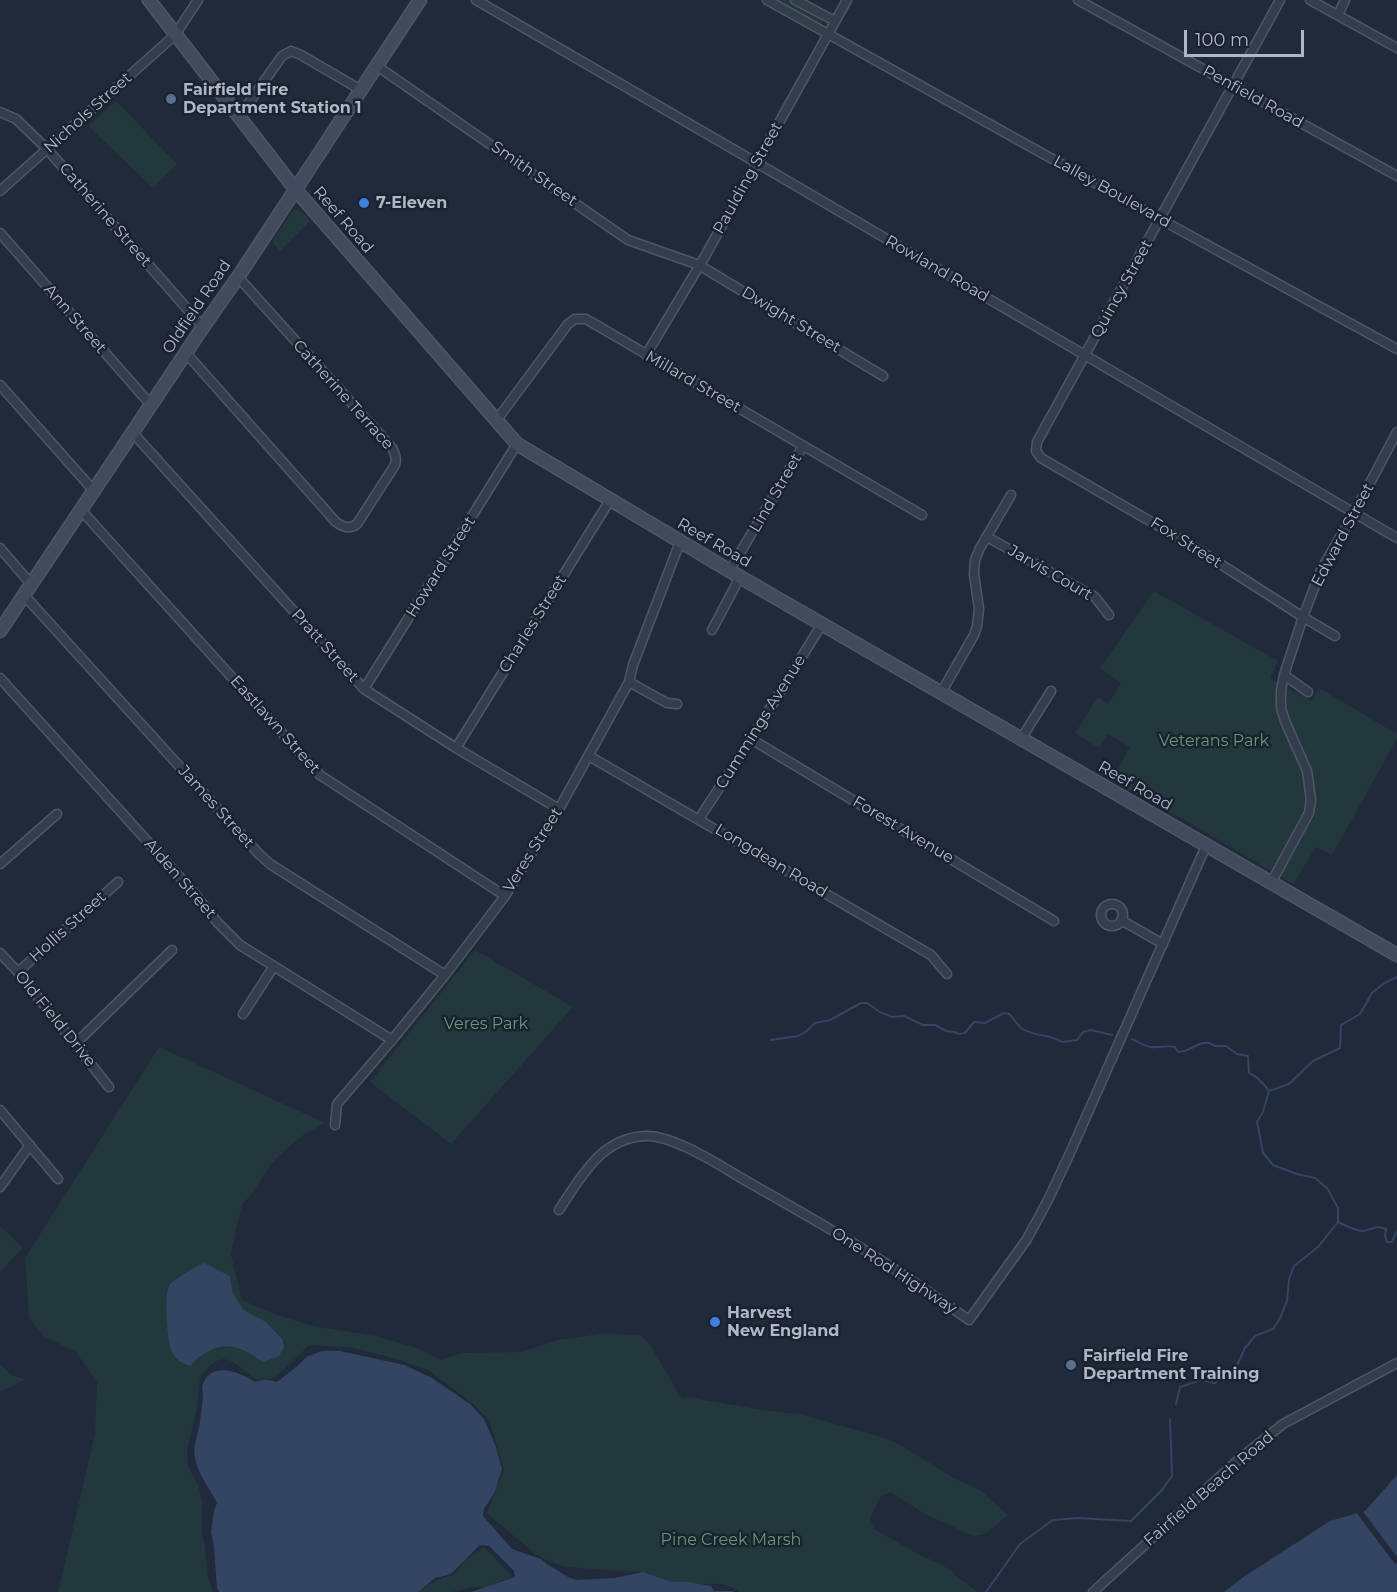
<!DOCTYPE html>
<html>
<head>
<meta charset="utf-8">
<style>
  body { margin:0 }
  #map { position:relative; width:1397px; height:1592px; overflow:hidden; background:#202a3b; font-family:Montserrat,sans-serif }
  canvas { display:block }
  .scale { position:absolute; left:1184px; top:30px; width:120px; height:27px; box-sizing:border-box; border:3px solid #afb7c7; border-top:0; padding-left:8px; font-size:18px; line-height:21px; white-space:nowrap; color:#afb7c7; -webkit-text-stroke:4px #1a222f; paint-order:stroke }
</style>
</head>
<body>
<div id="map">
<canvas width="1397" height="1592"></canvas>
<div class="scale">100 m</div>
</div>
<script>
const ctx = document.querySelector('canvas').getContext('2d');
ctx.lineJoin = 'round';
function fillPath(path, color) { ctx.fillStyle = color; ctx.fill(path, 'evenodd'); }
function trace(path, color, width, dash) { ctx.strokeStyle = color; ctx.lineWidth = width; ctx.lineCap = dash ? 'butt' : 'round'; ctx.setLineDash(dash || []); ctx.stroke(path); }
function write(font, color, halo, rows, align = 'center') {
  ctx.font = font + ' Montserrat,sans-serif'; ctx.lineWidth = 5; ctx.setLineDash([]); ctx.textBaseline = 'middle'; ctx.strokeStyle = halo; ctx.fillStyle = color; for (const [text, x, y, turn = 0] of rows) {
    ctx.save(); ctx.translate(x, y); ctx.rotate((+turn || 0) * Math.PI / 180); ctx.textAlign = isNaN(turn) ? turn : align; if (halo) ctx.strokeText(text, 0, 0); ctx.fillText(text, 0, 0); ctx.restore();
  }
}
fillPath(new Path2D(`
  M774 0H788L822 19 823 22 821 25 818 24Z
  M116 101 177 164 153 188 88 126Z
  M294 209 302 211 310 221 280 251 272 242Z
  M1154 591 1278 661 1270 678 1311 701 1319 688 1397 734V739L1332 855 1316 847 1293 884 1186 821 1111 780 1130 747 1108 734 1099 748 1075 733 1098 697 1108 704 1121 683 1100 668Z
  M475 950 573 1007 451 1144 370 1082Z
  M159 1047 325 1123 303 1135 284 1151 271 1164 253 1192 242 1205 235 1233 231 1255 242 1300 275 1314 313 1326 376 1336 417 1348 441 1360 462 1353 521 1352 558 1340 599 1334 640 1335 650 1345 682 1399 686 1397 763 1410 804 1415 878 1436 899 1444 952 1477 980 1490 1008 1515 985 1534 973 1536 925 1514 891 1492 881 1496 870 1518 874 1529 918 1554 936 1562 952 1571 956 1576 978 1592H739C716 1574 685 1591 659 1592L643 1572 565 1567 548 1561 534 1553 487 1513 504 1470 490 1422 472 1403 428 1370 400 1360 349 1347 310 1345C298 1354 280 1378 266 1380 246 1383 236 1352 217 1361 210 1364 205 1372 200 1377L197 1407 187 1451 188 1467 198 1484 202 1501V1534L205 1548 208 1576 213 1592H58L95 1434 97 1382 76 1352 44 1336 29 1318 25 1258Z
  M0 1226 23 1248 0 1272Z
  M0 1364 11 1375 26 1379 0 1392Z
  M484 1547 513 1577 485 1587H472L452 1592H416L442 1578 453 1575 467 1559Z`), '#22383c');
fillPath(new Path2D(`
  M204 1263 230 1276 232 1291 243 1310 266 1322 282 1339 284 1347 279 1356 263 1362C246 1350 229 1340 209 1351 201 1355 196 1358 191 1366 183 1364 176 1360 172 1352 167 1341 164 1296 169 1286 173 1279 197 1266 204 1263Z
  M322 1351H340L404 1365 432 1378 470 1404 484 1419 496 1447 502 1469 495 1492 484 1509 483 1516 512 1549 541 1559 547 1564 568 1577 576 1580 615 1578 643 1572 672 1582H688L711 1586 714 1592H471L515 1577 514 1571 489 1546 480 1545 453 1572 448 1575 435 1578 418 1592H219L217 1588 214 1546 211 1533 214 1511 217 1503C210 1488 197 1474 195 1457 192 1444 199 1433 200 1421 201 1413 202 1405 203 1397 203 1393 201 1388 203 1384 212 1360 241 1373 255 1382 263 1379 270 1380 277 1382L296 1367 308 1356Z
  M1397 1475V1592H1224L1242 1578 1330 1521 1365 1511Z`), '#334563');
fillPath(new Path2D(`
  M1361 1509 1397 1557V1563L1395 1564 1355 1511Z`), '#202a3b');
trace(new Path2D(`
  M1132 1039C1138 1042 1144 1046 1151 1047 1159 1048 1167 1045 1175 1047L1178 1052 1185 1051 1202 1043H1209L1215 1046H1226L1237 1054 1248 1056 1249 1073C1257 1076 1264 1084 1269 1091
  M771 1040 798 1036 807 1031 815 1023 830 1020 861 1003H867L880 1012 892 1017 904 1016 923 1025H935L946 1031 955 1032 958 1034 965 1033 974 1022 985 1023 1004 1013 1009 1014C1014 1019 1018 1026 1023 1029 1035 1037 1051 1034 1062 1042L1077 1040 1083 1032 1091 1030 1112 1035
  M1338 1222C1346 1226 1354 1230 1362 1231 1372 1231 1374 1224 1386 1229L1385 1236 1387 1242H1392L1397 1231
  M1176 1404 1180 1387 1201 1380 1215 1383 1236 1367 1245 1348 1255 1336 1273 1329 1280 1318 1287 1301 1289 1279 1294 1266 1318 1247 1338 1222V1208L1327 1188 1315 1178 1297 1174 1273 1165 1263 1153 1257 1122 1263 1112 1269 1091 1289 1084 1313 1061 1340 1048 1341 1025 1360 1014 1372 993 1383 984 1397 977
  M713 1592H732
  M986 1592 1020 1544 1053 1520 1078 1518 1131 1521 1162 1490 1172 1476 1170 1419`), '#334563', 2);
const street = new Path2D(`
  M476 0 757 163 1397 538
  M767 0 1160 219 1397 349
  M795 0 835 21
  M1078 0 1397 176
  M1280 0 1037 442 1036 451 1041 458 1186 542 1303 617 1335 636
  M1310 0 1397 48
  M1338 15 1345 0
  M377 66 628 240 699 265 883 376
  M0 112 16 119 47 149 203 327
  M239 117 282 56 291 51 301 55 361 90
  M0 191 175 35 198 0
  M0 233 151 405
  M186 353 335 521C342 527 349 530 357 524L395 465C397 458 395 454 392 448L238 277
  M646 355 704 258 847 0
  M0 385 94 491
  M496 421 568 324 575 319H586L922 515
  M133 433 364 689 456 748 559 809
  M81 510 320 775 505 896
  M987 537 1095 597 1109 615
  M0 548 31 584
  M730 570 803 446
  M24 595 259 854 270 864 445 975
  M712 630 740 577
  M1284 675 1308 692
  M0 678 195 894 217 922 240 945 392 1040
  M629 682 667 703 677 704
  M364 689 517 444
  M941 693 974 635 977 626 979 609 974 574 975 560 980 548 1011 495
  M751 739 1054 921
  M1021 739 1051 691
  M456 748 610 500
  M589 756 931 955 947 974
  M699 819 751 739 822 624
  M0 864 57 814
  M1271 883 1309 813 1311 800 1307 771 1285 721 1281 708V691L1284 675 1303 617 1321 570 1354 513 1397 432
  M1101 915a11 11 0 1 1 22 0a11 11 0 1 1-22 0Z
  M1121 920 1163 944
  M0 953 18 972 109 1087
  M18 972 118 882
  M243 1014 274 966
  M75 1044 172 950
  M0 1110 58 1179
  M335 1125 337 1104 392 1040 445 975 505 896 559 809 629 682 633 665 680 542
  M0 1187 30 1145
  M559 1210C581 1177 601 1138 645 1136 673 1134 724 1168 748 1182 790 1206 833 1230 874 1256 906 1276 937 1298 969 1320L1027 1239 1048 1200 1070 1153 1206 846
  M1093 1592 1237 1461 1283 1424 1397 1363`);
const secondary = new Path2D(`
  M149 0 295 189 517 444 740 577 1397 955
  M0 631 203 327 238 277 420 0`);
trace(street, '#4f5766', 11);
trace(secondary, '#4f5766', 15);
trace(street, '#343d4b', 8);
trace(secondary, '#424b5e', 12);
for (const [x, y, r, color] of [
  [171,99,6,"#5c6f8a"],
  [364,203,6,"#3f7fe0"],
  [715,1322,6,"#3f7fe0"],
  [1071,1365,6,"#5c6f8a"]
]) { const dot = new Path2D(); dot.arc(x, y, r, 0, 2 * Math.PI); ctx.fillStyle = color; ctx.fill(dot); trace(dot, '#1a222f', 2); }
write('bold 16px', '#afb7c7', '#1a222f', [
  ["Fairfield Fire",183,90],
  ["Department Station 1",183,108],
  ["7-Eleven",376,203],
  ["Harvest",727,1313],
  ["New England",727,1331],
  ["Fairfield Fire",1083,1356],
  ["Department Training",1083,1374]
], 'left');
write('16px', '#afb7c7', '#1a222f', [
  ["Penfield Road",1253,97,29],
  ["Nichols Street",88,113,-42],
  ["Smith Street",534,174,35],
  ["Paulding Street",748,178,-61],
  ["Lalley Boulevard",1112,192,29],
  ["Catherine Street",105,215,49],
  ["Reef Road",343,220,49],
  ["Rowland Road",937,269,30],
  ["Quincy Street",1122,289,-61],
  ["Oldfield Road",197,307,-56],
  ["Ann Street",75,319,49],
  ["Dwight Street",791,320,31],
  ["Millard Street",693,382,30],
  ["Catherine Terrace",343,395,48],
  ["Lind Street",776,493,-60],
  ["Edward Street",1343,535,-62],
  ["Reef Road",714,543,30],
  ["Fox Street",1186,543,32],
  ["Howard Street",441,567,-58],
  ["Jarvis Court",1050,573,30],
  ["Charles Street",533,624,-58],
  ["Pratt Street",325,646,48],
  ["Cummings Avenue",761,722,-58],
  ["Eastlawn Street",275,725,48],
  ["Reef Road",1135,786,30],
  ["James Street",216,807,48],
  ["Forest Avenue",903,830,31],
  ["Veres Street",533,850,-58],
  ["Longdean Road",771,861,31],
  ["Alden Street",180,879,49],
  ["Hollis Street",68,927,-42],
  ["Old Field Drive",55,1019,51],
  ["One Rod Highway",894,1271,33],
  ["Fairfield Beach Road",1209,1489,-41]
]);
write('16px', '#659973', '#1a222f', [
  ["Veterans Park",1214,741],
  ["Veres Park",486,1024],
  ["Pine Creek Marsh",731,1540]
]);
</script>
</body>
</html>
